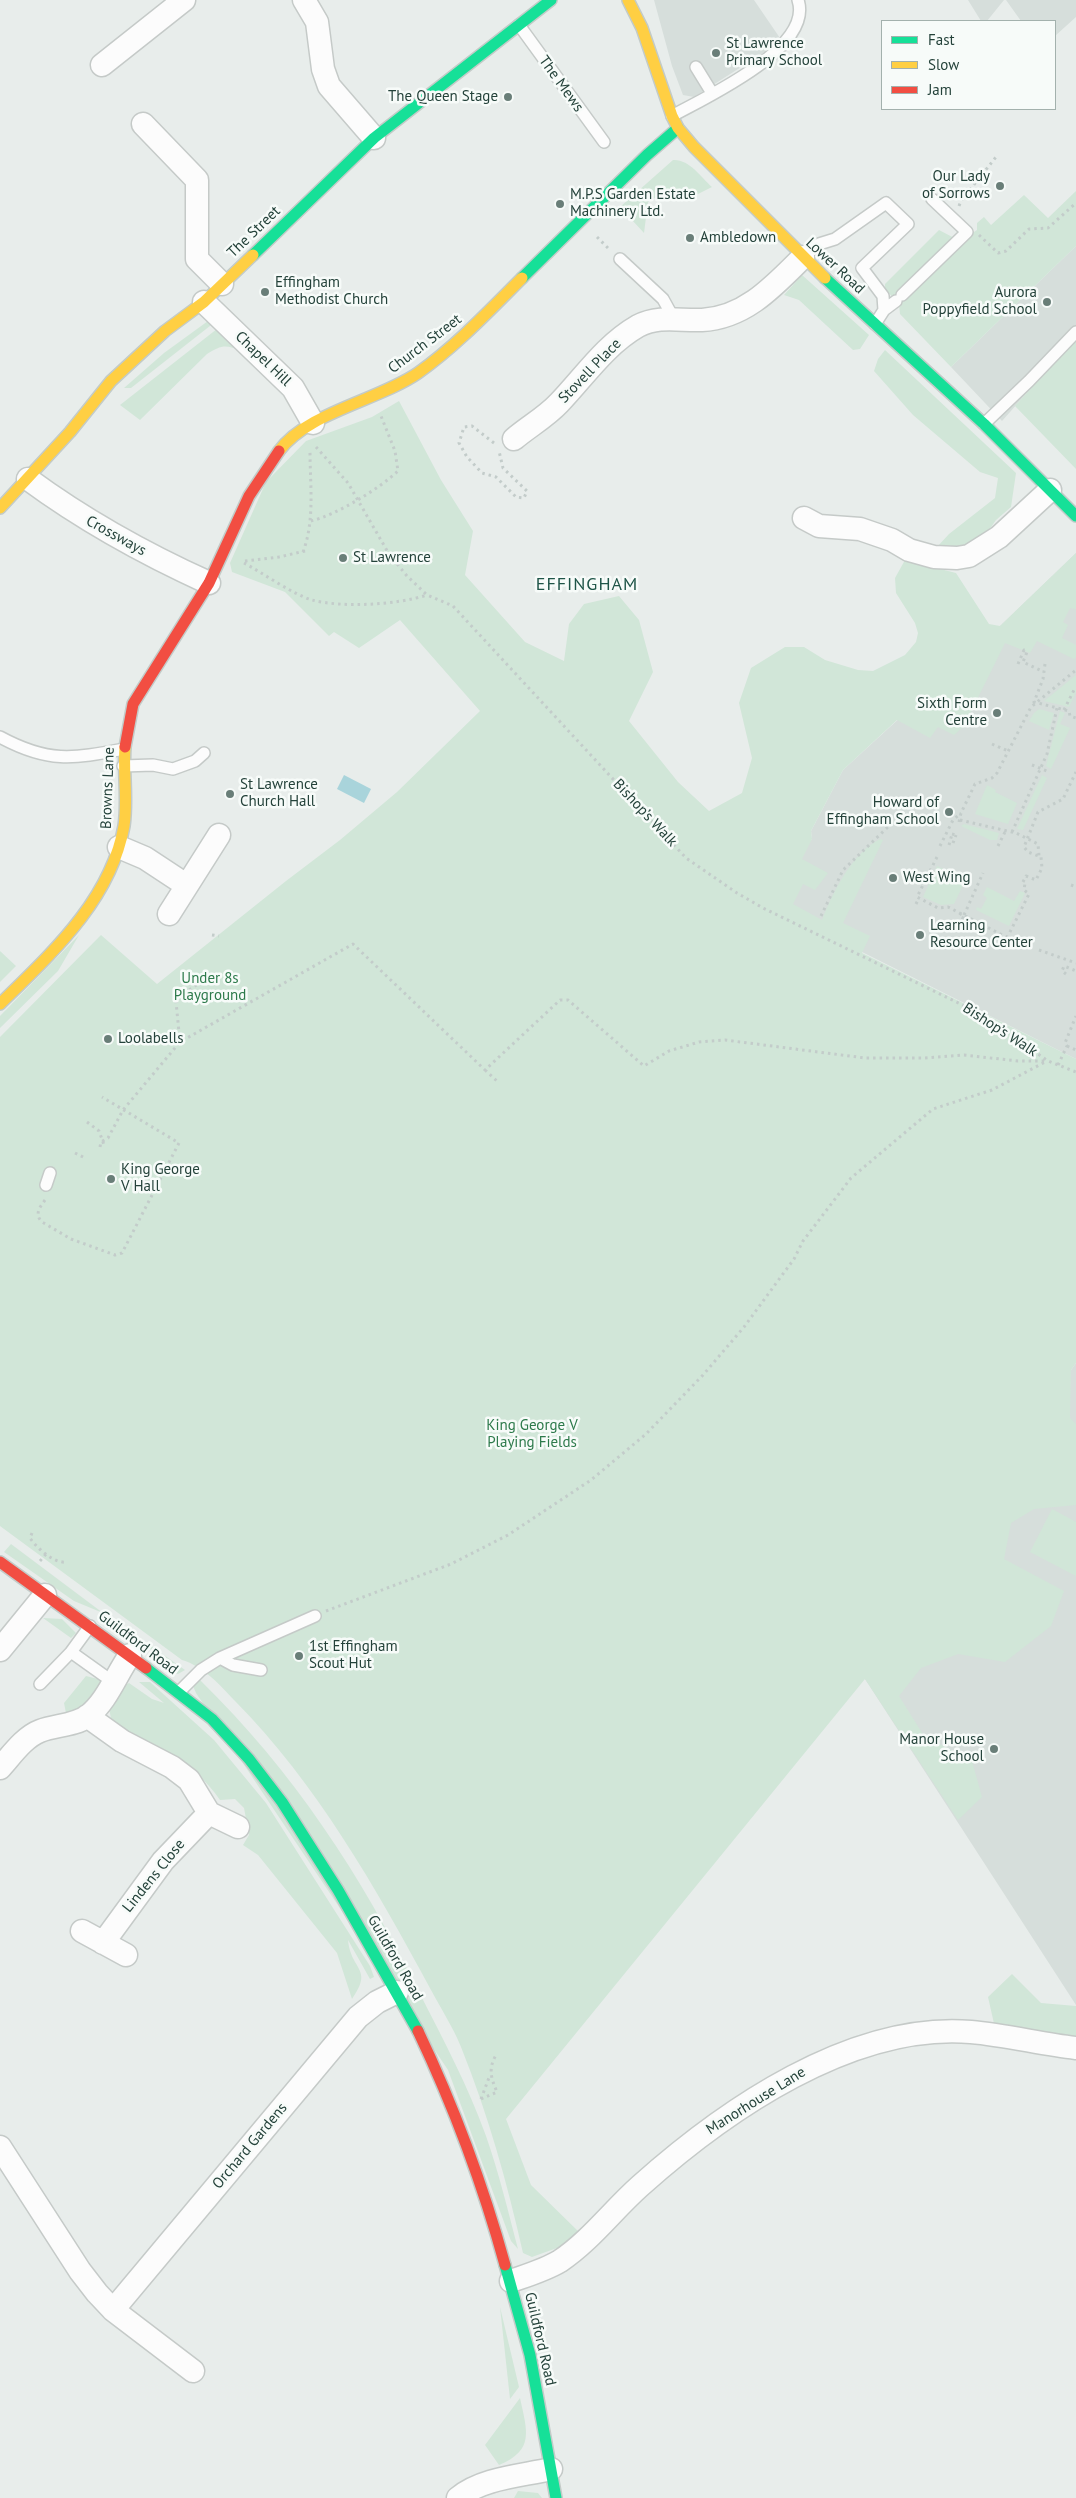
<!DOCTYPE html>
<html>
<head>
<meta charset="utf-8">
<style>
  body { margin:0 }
  #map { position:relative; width:1076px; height:2498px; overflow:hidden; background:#e8edeb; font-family:"PT Sans",sans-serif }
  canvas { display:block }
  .legend { position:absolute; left:881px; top:20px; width:175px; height:90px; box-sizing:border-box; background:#f7fbf9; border:1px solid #a3b1ad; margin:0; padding:6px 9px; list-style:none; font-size:15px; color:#24423a }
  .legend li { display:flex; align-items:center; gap:10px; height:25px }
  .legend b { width:25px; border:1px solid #a3b1ad }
</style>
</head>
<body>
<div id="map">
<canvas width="1076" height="2498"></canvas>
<ul class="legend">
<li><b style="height:6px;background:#16e098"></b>Fast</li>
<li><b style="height:6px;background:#ffcf43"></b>Slow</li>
<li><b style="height:6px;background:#f24e42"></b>Jam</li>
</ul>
</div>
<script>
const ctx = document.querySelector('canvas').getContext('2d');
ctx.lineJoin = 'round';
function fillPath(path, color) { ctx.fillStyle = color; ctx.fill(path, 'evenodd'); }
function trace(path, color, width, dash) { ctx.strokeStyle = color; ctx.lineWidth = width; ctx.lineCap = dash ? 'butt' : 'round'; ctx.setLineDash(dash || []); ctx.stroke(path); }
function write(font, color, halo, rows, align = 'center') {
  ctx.font = font + ' "PT Sans",sans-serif'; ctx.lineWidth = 5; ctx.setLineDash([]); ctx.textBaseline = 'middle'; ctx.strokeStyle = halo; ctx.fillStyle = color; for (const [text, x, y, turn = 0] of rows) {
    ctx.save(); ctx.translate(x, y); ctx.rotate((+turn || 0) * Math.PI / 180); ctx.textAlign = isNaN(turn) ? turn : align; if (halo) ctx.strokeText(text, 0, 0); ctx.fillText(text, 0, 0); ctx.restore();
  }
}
fillPath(new Path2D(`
  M654 0H754L782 41 694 97 683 95 672 66Z
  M968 0H1004L987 21H981Z
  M1006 0H1076V17L1055 36V21H1021Z
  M1076 246V338L1002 421 951 367Z
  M1076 553V1059L758 900 812 839 811 831 843 770 1000 626Z
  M1076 1363V2005L865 1679 1030 1428Z`), '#d6dedb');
fillPath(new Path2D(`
  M673 160C689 159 701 177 712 187L694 196 665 192 648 202 644 233 620 207Z
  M1076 191V246L951 367 900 314 899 304 885 289V284L939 230 960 241 977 230V223L984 217 991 225 1024 195 1048 218Z
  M802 275 869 335 860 349 853 350 799 300 784 295Z
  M208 321 215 322 131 388H124L164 353Z
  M222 325 241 351C226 344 221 345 207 354L140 420 120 405Z
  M1076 338V469L1015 406Z
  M885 350 1016 473 1011 507 996 520 984 537 952 550 937 547 949 534 995 498 998 478 980 472 913 415 874 371 878 359Z
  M399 401 441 480 473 531 465 575 525 642 564 661 569 624 584 604 619 596 639 620 653 672 629 721 678 782 709 811 742 793 752 758 739 703 751 668 785 647H804L825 660 858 670 873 671 905 655 916 642 918 633 915 623 896 593 895 578 905 560 956 573 989 624 1000 626 1076 553V609L1070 608 1063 622 1068 625 1062 638 1076 645V657L1074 659 1037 641 1030 653 1005 643 964 726 954 735 938 727 930 738 897 720 843 770 811 831 812 839 802 859 828 873 815 890 803 884 793 904 822 920C833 892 852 853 880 839L883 840 843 923 870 936 862 953 1076 1059V1363L1071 1370 1070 1418 1076 1424V1505L1034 1509 1011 1523 1004 1559 1064 1591 1051 1626 1005 1662 958 1654 921 1668 899 1696 924 1736 972 1761 982 1797 958 1820 865 1679 506 2119 531 2185 580 2233 568 2244 532 2257 523 2253C507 2182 488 2114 461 2047 453 2027 441 2009 431 1990 376 1888 317 1784 235 1701 220 1685 203 1666 182 1660L0 1526V1037L101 935 157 984 286 881 340 840 397 792 480 711 400 620 359 648 334 632 329 636 285 592 232 572 230 563 266 482 306 441 372 417Z
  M1076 675V692L1069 707 1044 701Z
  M1039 709 1054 713 1049 730 1029 721 1034 713Z
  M1060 711 1065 713 1060 724 1070 728 1051 769 1046 766Z
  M1042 775 1047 778 1023 830 1017 829Z
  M987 785 996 790 995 792 1017 803 1008 824 975 814Z
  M964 824 999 833 997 840H990L961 826Z
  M937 866 966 879 954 904 941 905 923 897Z
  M987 887 1014 901 1020 891 1025 893 1009 926 976 910 977 907 981 909 987 898 983 895Z
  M79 935 58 971 0 1028V1016Z
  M0 951 16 966 0 982Z
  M1052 1509 1076 1522V1576L1030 1552Z
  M11 1544 103 1613 74 1601 4 1552Z
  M43 1618 62 1619 76 1633 71 1638Z
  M140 1638 185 1670 178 1674 172 1672Z
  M86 1676 102 1680 89 1707 66 1713 64 1703Z
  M197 1680H200C294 1772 361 1875 419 1992 443 2039 468 2086 486 2136 499 2173 508 2211 518 2249L511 2241 448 2070 196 1693 193 1686Z
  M139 1682H150L214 1740 266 1803 370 1966 374 1977 370 1979 348 1940C351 1971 374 1968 352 1999L337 1953 258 1855 243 1845 249 1835 244 1808 235 1799 220 1800C193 1760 154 1746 113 1723 105 1705 113 1692 129 1683L152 1699 164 1703Z
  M1012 1974 1041 2003 1076 2006V2037L995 2028 988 1997Z
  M500 2307 519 2387 510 2399Z
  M520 2398C527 2431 535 2450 499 2465L485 2445Z
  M518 2491 538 2493 542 2498H514Z`), '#d1e6d8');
fillPath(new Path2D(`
  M344 775 371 789 364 803 337 789Z`), '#a9d4db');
const lane = new Path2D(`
  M519 25 604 142
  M696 67 712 93
  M672 116C706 97 814 48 798 0
  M803 257 819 244 835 239 886 203 908 224 862 268 883 296 884 310 875 324
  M620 259 663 299 674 319
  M902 295 967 232 932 199
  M884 310 896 301
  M984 424 1029 381 1076 332
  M0 737C48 763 72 759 124 749
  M123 766 153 765 173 769 195 761 204 753
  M46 1185 50 1173
  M90 1626 71 1652 113 1682
  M220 1658 233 1665 261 1670
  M40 1684 71 1652
  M179 1692 201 1670 220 1658 315 1616`);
const street = new Path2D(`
  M304 0 317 22 323 69 329 86 374 138
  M102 65 184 0
  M143 124 197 180V259L222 284
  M204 302 293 388 313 423
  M514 439C528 427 546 417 559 403 584 377 605 345 638 326 659 315 680 321 702 320 745 318 774 286 803 257
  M28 479C85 521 145 554 209 583
  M804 518 819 526 860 529 892 540 909 550 934 557 957 558 969 556 999 537 1050 490
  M119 847 145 858 186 885
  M169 914 219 835
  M0 1650 45 1595
  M87 1716 122 1741 172 1767 189 1780 209 1813 238 1827
  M0 1768C11 1756 24 1737 40 1731 55 1725 74 1726 88 1716 107 1701 116 1675 130 1655
  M82 1931 126 1955
  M103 1943 163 1861 209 1813
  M0 2147 80 2271 97 2293 113 2310 193 2371
  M511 2281C528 2275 545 2270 560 2261 590 2241 613 2210 640 2186 725 2110 852 2022 971 2032 1006 2035 1041 2044 1076 2048
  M113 2310 358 2017 377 2002 397 1992
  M458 2498C482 2478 521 2476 551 2469`);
const fast = new Path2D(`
  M253 255 374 138 551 0
  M522 278 647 155 678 128
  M825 278 984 424 1076 516
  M146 1668 212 1719 249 1759 282 1802 338 1890 418 2031
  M505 2265 530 2355 556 2498`);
const slow = new Path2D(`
  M628 0 642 28 672 116 678 128 694 147 825 278
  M279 451C306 413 379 400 418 373 456 346 489 311 522 278
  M0 508 70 432 111 381 165 331 204 302 253 255
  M0 1004C51 954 111 900 124 826 128 800 123 773 125 747`);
const jam = new Path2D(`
  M125 747 133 704 209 583 249 496 279 451
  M0 1562 146 1668
  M418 2031C454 2107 483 2185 505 2265`);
trace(lane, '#c5cac8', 14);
trace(street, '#c5cac8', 25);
trace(fast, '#c3cbc8', 14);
trace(slow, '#c3cbc8', 14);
trace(jam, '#c3cbc8', 14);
trace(new Path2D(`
  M959 206 961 201 996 157
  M979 235 998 253 1006 251 1029 229 1048 228 1076 203
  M597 237 610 250
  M494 443 472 426 464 427 459 443 467 457 482 473 496 477 516 497 524 498 527 491 503 468 499 451
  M316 447 348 483 389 554 407 576 427 595 453 606 686 858 737 893 763 908 979 1013 1048 1061 1076 1072
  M311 521C336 515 379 489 398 471L395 451 381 416
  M303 552C315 520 310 485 310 451
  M245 561 279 557 309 550
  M244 563C263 573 292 594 312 600 343 608 396 605 427 595
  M1018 664 1024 650 1027 652 1023 662 1044 672
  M1045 664 1043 679 1034 702 1069 711 1070 716 1076 718
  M1064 710 1074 690 1076 691
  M992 744 1008 751
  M1032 765 1049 772
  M960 820 1016 833 1038 844 1039 856
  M959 822 961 813 975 784 992 778 997 773 1031 707 1076 670
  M1012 832 1047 754 1057 708
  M953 843 956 835
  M949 845 952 834
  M940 846 953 820 961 813
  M998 846 1006 830
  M937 857 917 897 938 908 948 907 1012 940
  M1023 882 1026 876 1036 880 1042 868 1041 857 1028 852 1024 847 1038 812 1063 799 1076 772
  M1071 885 1076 887
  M916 904 919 898
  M961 913 959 916 977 925 975 931 971 929
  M964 915 983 873
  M821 916 843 870 891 824 872 815
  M212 935 219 936
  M1007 938 1029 894 1024 890 1025 883
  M1039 950 1076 963
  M1066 974 1062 971 1064 966 1076 971
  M180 1042 176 1002 178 998 199 983
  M1067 1046 1076 1050
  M1058 1065 1067 1046 1065 1043 1076 1016
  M485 1070 498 1082
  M87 1122 99 1131 104 1145
  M100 1147 101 1142 108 1138 123 1110 180 1042 353 944 485 1070 560 1000H568L644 1066 669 1051 699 1042 725 1040 865 1058H925L964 1055 1018 1061H1048
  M75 1153 85 1158
  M45 1200C40 1207 34 1214 42 1222L71 1239 115 1255 122 1253 179 1143 102 1097
  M32 1533 30 1538C37 1548 54 1564 67 1562
  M40 1561 46 1554
  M326 1611 451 1564 508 1535 591 1480 646 1434 703 1375 744 1327 794 1259 803 1241 851 1178 933 1109 992 1090 1047 1061
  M481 2099 497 2092C491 2078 488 2069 496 2055
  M481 2099 490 2075`), '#c3ccca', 3, [2.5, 4]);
trace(lane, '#fcfcfc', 11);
trace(street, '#fcfcfc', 22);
trace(fast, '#16e098', 11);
trace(slow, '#ffcf43', 11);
trace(jam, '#f24e42', 11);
trace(new Path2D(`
  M952 834 956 835`), '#c3ccca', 3, [2.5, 4]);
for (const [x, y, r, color] of [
  [716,53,5,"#697e78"],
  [508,97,5,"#697e78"],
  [1000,186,5,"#697e78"],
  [560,204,5,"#697e78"],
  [690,238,5,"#697e78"],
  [265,292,5,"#697e78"],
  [1047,302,5,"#697e78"],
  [343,558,5,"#697e78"],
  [997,713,5,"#697e78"],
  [230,794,5,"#697e78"],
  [949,812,5,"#697e78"],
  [893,878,5,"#697e78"],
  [920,935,5,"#697e78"],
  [108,1039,5,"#697e78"],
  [111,1179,5,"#697e78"],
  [299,1656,5,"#697e78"],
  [994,1749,5,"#697e78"]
]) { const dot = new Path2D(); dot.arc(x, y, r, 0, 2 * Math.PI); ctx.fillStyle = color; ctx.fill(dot); trace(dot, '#f7fbf9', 2); }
write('15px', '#24423a', '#f7fbf9', [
  ["St Lawrence",726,44],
  ["Primary School",726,61],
  ["The Queen Stage",498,97,"right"],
  ["Our Lady",990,177,"right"],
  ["of Sorrows",990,194,"right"],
  ["M.P.S Garden Estate",570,195],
  ["Machinery Ltd.",570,212],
  ["Ambledown",700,238],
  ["Effingham",275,283],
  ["Methodist Church",275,300],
  ["Aurora",1037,293,"right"],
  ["Poppyfield School",1037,310,"right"],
  ["St Lawrence",353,558],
  ["Sixth Form",987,704,"right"],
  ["Centre",987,721,"right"],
  ["St Lawrence",240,785],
  ["Church Hall",240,802],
  ["Howard of",939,803,"right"],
  ["Effingham School",939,820,"right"],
  ["West Wing",903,878],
  ["Learning",930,926],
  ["Resource Center",930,943],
  ["Loolabells",118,1039],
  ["King George",121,1170],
  ["V Hall",121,1187],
  ["1st Effingham",309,1647],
  ["Scout Hut",309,1664],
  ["Manor House",984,1740,"right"],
  ["School",984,1757,"right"]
], 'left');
write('15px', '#24423a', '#f7fbf9', [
  ["The Mews",561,84,54],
  ["The Street",254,232,-44],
  ["Lower Road",835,266,43],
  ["Church Street",425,344,-37],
  ["Chapel Hill",263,359,44],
  ["Stovell Place",590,371,-46],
  ["Crossways",116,536,29],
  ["Browns Lane",108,788,-88],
  ["Bishop’s Walk",645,813,47],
  ["Bishop’s Walk",1000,1030,33],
  ["Guildford Road",138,1643,37],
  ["Lindens Close",154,1876,-51],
  ["Guildford Road",395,1958,60],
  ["Manorhouse Lane",756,2101,-32],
  ["Orchard Gardens",250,2146,-50],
  ["Guildford Road",540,2339,77]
]);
write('15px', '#2d7a4b', '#f7fbf9', [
  ["Under 8s",210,979],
  ["Playground",210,996],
  ["King George V",532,1426],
  ["Playing Fields",532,1443]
]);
ctx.letterSpacing = '1px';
write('18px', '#1f5548', '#f7fbf9', [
  ["EFFINGHAM",587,585]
]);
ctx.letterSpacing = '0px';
</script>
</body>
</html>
